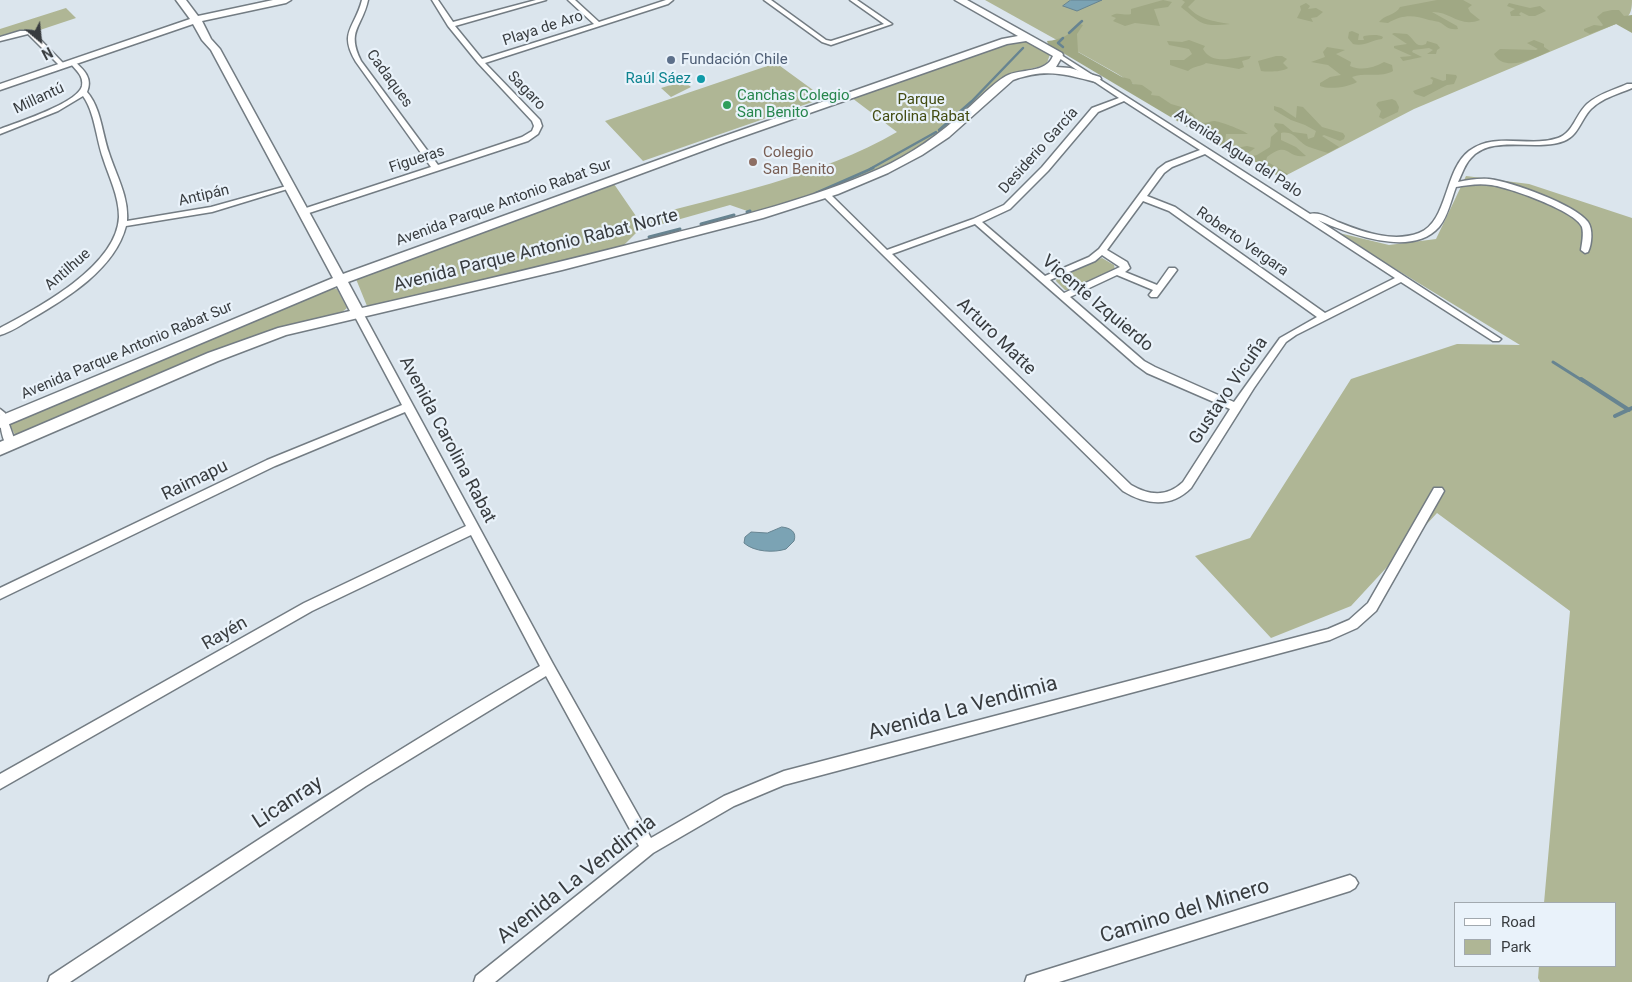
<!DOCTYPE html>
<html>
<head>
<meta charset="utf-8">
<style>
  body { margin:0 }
  #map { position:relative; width:1632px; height:982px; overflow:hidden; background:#dbe5ed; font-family:Roboto,sans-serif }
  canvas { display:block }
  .legend { position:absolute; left:1454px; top:902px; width:162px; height:65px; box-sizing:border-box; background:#e9f2fa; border:1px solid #a2a9af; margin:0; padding:6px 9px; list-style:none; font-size:15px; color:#383c3f }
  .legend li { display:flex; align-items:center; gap:10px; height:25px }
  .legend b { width:25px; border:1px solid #a2a9af }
  .north { position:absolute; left:15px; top:15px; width:50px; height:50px; -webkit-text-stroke:4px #e9f2fa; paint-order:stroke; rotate:152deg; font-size:14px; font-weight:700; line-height:20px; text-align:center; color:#383c3f }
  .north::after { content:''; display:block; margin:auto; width:18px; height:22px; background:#383c3f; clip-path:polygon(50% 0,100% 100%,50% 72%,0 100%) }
</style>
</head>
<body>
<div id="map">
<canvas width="1632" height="982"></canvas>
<ul class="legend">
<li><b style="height:6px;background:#fff"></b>Road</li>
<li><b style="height:14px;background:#afb695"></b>Park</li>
</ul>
<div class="north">N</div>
</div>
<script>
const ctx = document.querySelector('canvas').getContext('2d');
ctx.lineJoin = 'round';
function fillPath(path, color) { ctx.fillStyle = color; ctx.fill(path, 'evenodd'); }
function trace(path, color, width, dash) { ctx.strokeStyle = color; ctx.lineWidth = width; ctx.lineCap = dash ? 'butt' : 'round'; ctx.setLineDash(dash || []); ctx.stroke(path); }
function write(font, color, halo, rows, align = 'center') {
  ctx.font = font + ' Roboto,sans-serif'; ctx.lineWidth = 4.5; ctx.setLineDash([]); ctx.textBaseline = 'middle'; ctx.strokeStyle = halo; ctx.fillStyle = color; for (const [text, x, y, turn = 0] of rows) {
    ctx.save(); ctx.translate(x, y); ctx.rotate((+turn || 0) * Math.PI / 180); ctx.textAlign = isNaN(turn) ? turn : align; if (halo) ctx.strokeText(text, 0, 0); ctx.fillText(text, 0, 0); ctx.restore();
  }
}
fillPath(new Path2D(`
  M985 0H1632C1632 14 1629 18 1616 24L1414 109 1281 178 1116 73Z
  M66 8 76 18 37 31 20 30 0 37V29Z
  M1026 40 1050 54 1047 63 1042 66 1013 73 931 141 886 166 827 191 753 213 730 205 638 231 622 247 460 287 367 306 356 279 614 184 638 219C723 196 821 176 897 132L852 98 1016 41Z
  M776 63 824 98 643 161 605 121Z
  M684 81 691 87 671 97 661 88Z
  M1466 176 1529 184 1632 218V982H1540L1538 978 1539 966H1616V903H1544L1570 611 1437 513 1351 606 1271 638 1195 556 1250 538 1351 379 1457 344 1520 345 1335 232 1389 245 1436 239Z
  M1102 258 1114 265 1115 270 1071 290H1065L1056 281 1057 278Z
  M329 288 337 289 347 308 341 313 24 435H15L10 425 14 421Z`), '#afb695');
fillPath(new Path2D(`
  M1163 0 1172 2 1168 7 1154 9 1160 26 1135 23 1125 26 1113 21 1116 18 1111 16C1117 11 1124 16 1131 14V9Z
  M1182 0H1195L1188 7C1200 20 1213 21 1230 24 1201 27 1202 24 1181 7L1185 2Z
  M1437 0H1463L1472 5 1468 8 1470 12 1480 20C1459 28 1450 11 1432 12L1457 26 1458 29C1449 30 1447 27 1441 23 1438 21 1433 21 1429 20 1414 15 1403 14 1388 23L1379 22C1384 15 1396 15 1400 7Z
  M1306 3 1310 6 1308 9 1316 8 1323 12 1317 17 1311 18 1313 22 1297 18 1301 10 1300 6Z
  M1509 3 1530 8 1540 6 1546 11 1535 16H1529L1521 12 1519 14 1521 16H1511L1510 12 1515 9 1507 6Z
  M1612 10H1619L1624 16 1632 15V33L1616 24 1590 34 1584 31V29L1594 25 1602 26 1603 25 1597 17 1603 12Z
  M1080 24 1083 25 1077 34 1078 52 1122 77 1130 79 1133 84 1142 85 1152 92 1151 95 1159 96 1171 104 1185 108 1193 114 1198 122C1205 124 1207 122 1214 121 1219 121 1243 130 1248 134H1226L1225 142 1236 148 1247 146 1255 148 1247 154 1236 156 1048 44 1047 41C1061 40 1071 34 1080 24Z
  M1352 31 1359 34 1358 40H1364L1363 37 1364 36C1371 35 1378 34 1383 37L1382 39C1371 40 1364 47 1353 44L1348 38 1349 32Z
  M1394 33 1407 34C1414 38 1415 49 1426 44L1427 41 1437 44 1440 48 1437 50 1436 54H1427L1433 50 1429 48 1413 50 1412 52 1422 57 1403 61 1400 57 1412 56 1394 48V46L1407 44 1392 34Z
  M1189 40 1205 46 1203 49C1213 67 1236 56 1251 56L1249 59 1242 61 1244 67 1239 69 1206 63C1201 67 1195 65 1188 71L1170 65V60H1184L1192 54 1189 49 1169 45 1167 41 1182 42Z
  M1534 40 1544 44V47L1550 51C1536 58 1504 73 1494 54L1500 49 1536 50 1538 49 1527 43Z
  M1327 47 1345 50 1336 54 1351 62 1350 66C1362 71 1373 68 1384 62L1392 65 1393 71C1381 78 1365 72 1352 77L1357 82C1349 87 1329 90 1320 86V83L1330 77 1341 75 1328 65 1311 62 1325 57 1323 52Z
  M1276 56H1282L1287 59 1283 63 1288 68C1282 72 1268 72 1261 71L1258 61Z
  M1446 74 1456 75 1457 77 1454 84 1447 85 1424 97 1415 94 1413 91 1432 84 1433 80 1430 78 1432 77 1443 81 1446 80Z
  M1392 99 1396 101 1399 107 1398 112 1383 119 1379 117 1381 111 1376 105 1378 102Z
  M1274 106 1281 108 1296 118 1297 106 1303 107 1322 127 1343 133 1345 136 1344 139 1340 141 1324 135 1322 136 1339 147 1328 153C1321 151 1315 149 1309 147 1299 144 1295 130 1281 133V140L1296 147 1306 156C1285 159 1290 140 1267 157L1266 161 1288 174 1281 178 1248 157 1257 155 1270 147 1271 137 1278 131 1274 126 1275 123 1283 124 1293 132 1307 134 1308 139 1314 137 1316 131 1305 125 1291 120 1274 110Z`), '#a0a884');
const water = new Path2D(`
  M1071 0H1102L1077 11 1063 6Z
  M782 527C791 528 797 532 794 541L786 549C774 553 754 552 744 543L745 537 751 532 767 533Z`);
fillPath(water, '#7ba3b4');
trace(water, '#678491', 1);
trace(new Path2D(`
  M1069 33 1082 21
  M1063 38 1058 43 1063 47
  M939 130 972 101 1023 48
  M870 169 936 132`), '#678491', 2.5);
trace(new Path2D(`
  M816 193 873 168
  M747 212 750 211
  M701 224 734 215
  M649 237 680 229
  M1553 362 1583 381`), '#678491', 3);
trace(new Path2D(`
  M1581 379 1629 410
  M1615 416 1632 408`), '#678491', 4);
const street = new Path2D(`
  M362 0H368C362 28 346 30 361 61L438 165 522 137 532 131 534 126 532 121 478 63 448 26 432 0H438L453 22 536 0H546L455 26 482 59 594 24 568 0H575L599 22 666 0H673L668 4 485 63 540 120 542 126 538 134 528 141 306 214H300V210L431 167 356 62C338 32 355 28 362 0Z
  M764 0H771L826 40 831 41 884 24 850 0H857L892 24 831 45 822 42Z
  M20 31H32L64 64V66H60L28 34 0 41V37Z
  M1058 53 1310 214C1320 212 1329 218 1338 222 1363 232 1393 243 1419 233 1448 222 1444 170 1469 151 1495 131 1529 148 1558 138 1573 133 1576 114 1587 104 1598 94 1614 90 1627 84H1632V88C1618 94 1602 98 1591 109 1581 119 1579 135 1564 141 1536 152 1492 134 1471 158 1465 164 1462 174 1458 182 1468 180 1479 178 1489 179 1512 182 1574 204 1588 222 1593 229 1592 244 1588 252L1585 253 1581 250C1582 243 1584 234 1582 227 1576 211 1508 187 1491 185 1479 183 1467 185 1456 187 1451 200 1448 216 1439 227 1412 258 1349 234 1318 220L1501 339 1499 341H1493L1401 282 1296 335 1286 342 1254 388 1191 488C1171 508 1146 505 1123 491L821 194 825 192H828L887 250 973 219 1004 205 1042 167 1092 108 1119 98 1056 56V54ZM1124 101 1200 150 1166 163 1158 169 1099 249 1089 257 1045 276 982 222 1010 209 1048 171 1098 112ZM1205 154 1395 278 1325 313 1175 207 1147 196 1164 173 1172 167ZM1143 201 1169 211 1317 317 1280 338 1234 402 1155 367 1144 361 1070 297 1117 275 1153 290 1149 295 1151 297H1157L1177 270 1175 268H1169L1157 285 1125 272 1130 268 1127 262 1107 250ZM975 224 1136 365 1147 373 1230 409 1183 482C1167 497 1150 496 1131 485L892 254ZM1102 255 1120 267 1064 293 1050 280 1095 261Z
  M70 61H74C84 70 93 78 87 92 101 108 102 133 109 153 116 175 129 197 127 221L211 207 290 185 294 187 212 212 126 226C115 269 67 298 31 319 21 325 11 332 0 335V328C38 308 117 266 119 217 119 196 109 177 103 158 96 138 95 113 83 96L58 111 0 134V129C16 123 78 103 82 86 84 76 76 70 70 63Z
  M358 310 363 313 553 664 651 838 724 796 784 771 1328 629 1349 620 1368 603 1434 488H1442L1444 491 1376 611 1357 628 1330 640 784 785 734 806 653 853 495 982H474L476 976 639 846 546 676 366 786 70 982H48L50 976C212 870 372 763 540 666L471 535 312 611 0 789V774L304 603 466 526 405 412 275 466 0 599V588L267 460 402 405 353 313Z
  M0 409 5 413 16 444 15 447 11 448C0 443 0 420 0 409Z
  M1350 875 1355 878 1358 883 1355 888 1350 891 1059 982H1025L1027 976 1033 974Z`);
const secondary = new Path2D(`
  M176 0H186L198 16 273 0H291L286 3 202 21 211 39 220 49 343 274 716 139 1002 39 1018 36 955 0H967L1062 53 1063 55 1056 67 1070 68 1100 77 1101 79 1096 82C1064 74 1046 68 1013 80L949 137 922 155 888 173 838 194 763 218 562 270 286 335 218 361 0 455V442L208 353 278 328 350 311 337 286 0 428V416L333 278 211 50 202 40 193 24 0 90V84L190 19ZM1026 41 1053 56C1046 74 1020 68 1006 76 992 84 978 100 966 110 940 134 912 154 879 169 811 199 738 217 667 235 565 261 464 285 362 308L348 282 724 143 1007 44Z`);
trace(street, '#737c83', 3);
trace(secondary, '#737c83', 3);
fillPath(street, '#fff');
fillPath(secondary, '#fff');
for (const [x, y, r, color] of [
  [671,60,5,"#5c6f8a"],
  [701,79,5,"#0f9aa8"],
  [727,105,5,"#2e9e5b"],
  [753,162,5,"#8d6e63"]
]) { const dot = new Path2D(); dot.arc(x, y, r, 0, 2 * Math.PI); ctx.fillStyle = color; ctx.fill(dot); trace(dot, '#e9f2fa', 2); }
write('15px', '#383c3f', '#e9f2fa', [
  ["Playa de Aro",543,29,-18],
  ["Cadaques",389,79,54],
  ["Sagaro",526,91,46],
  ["Millantú",39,99,-25],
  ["Desiderio García",1039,151,-48],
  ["Avenida Agua del Palo",1238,154,33],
  ["Figueras",417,160,-18],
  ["Antipán",204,196,-13],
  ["Avenida Parque Antonio Rabat Sur",504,203,-20],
  ["Roberto Vergara",1242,242,35],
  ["Antilhue",68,270,-41],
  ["Avenida Parque Antonio Rabat Sur",127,351,-23]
]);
write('15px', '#4e5e75', '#e9f2fa', [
  ["Fundación Chile",681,60]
], 'left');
write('15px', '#0d838f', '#e9f2fa', [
  ["Raúl Sáez",691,79]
], 'right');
write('15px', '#27864d', '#e9f2fa', [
  ["Canchas Colegio",737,96],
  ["San Benito",737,113]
], 'left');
write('15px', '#434c12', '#e9f2fa', [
  ["Parque",921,100],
  ["Carolina Rabat",921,117]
]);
write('15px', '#785e54', '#e9f2fa', [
  ["Colegio",763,153],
  ["San Benito",763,170]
], 'left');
write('18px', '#383c3f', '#e9f2fa', [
  ["Avenida Parque Antonio Rabat Norte",536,251,-14],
  ["Vicente Izquierdo",1097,304,40],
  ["Arturo Matte",996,337,44],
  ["Gustavo Vicuña",1229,391,-56],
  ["Avenida Carolina Rabat",447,440,62],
  ["Raimapu",195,481,-26],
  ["Rayén",225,634,-30]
]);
write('21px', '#383c3f', '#e9f2fa', [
  ["Avenida La Vendimia",963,709,-15],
  ["Licanray",288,803,-33],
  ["Avenida La Vendimia",577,880,-38],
  ["Camino del Minero",1185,912,-17]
]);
</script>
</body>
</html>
